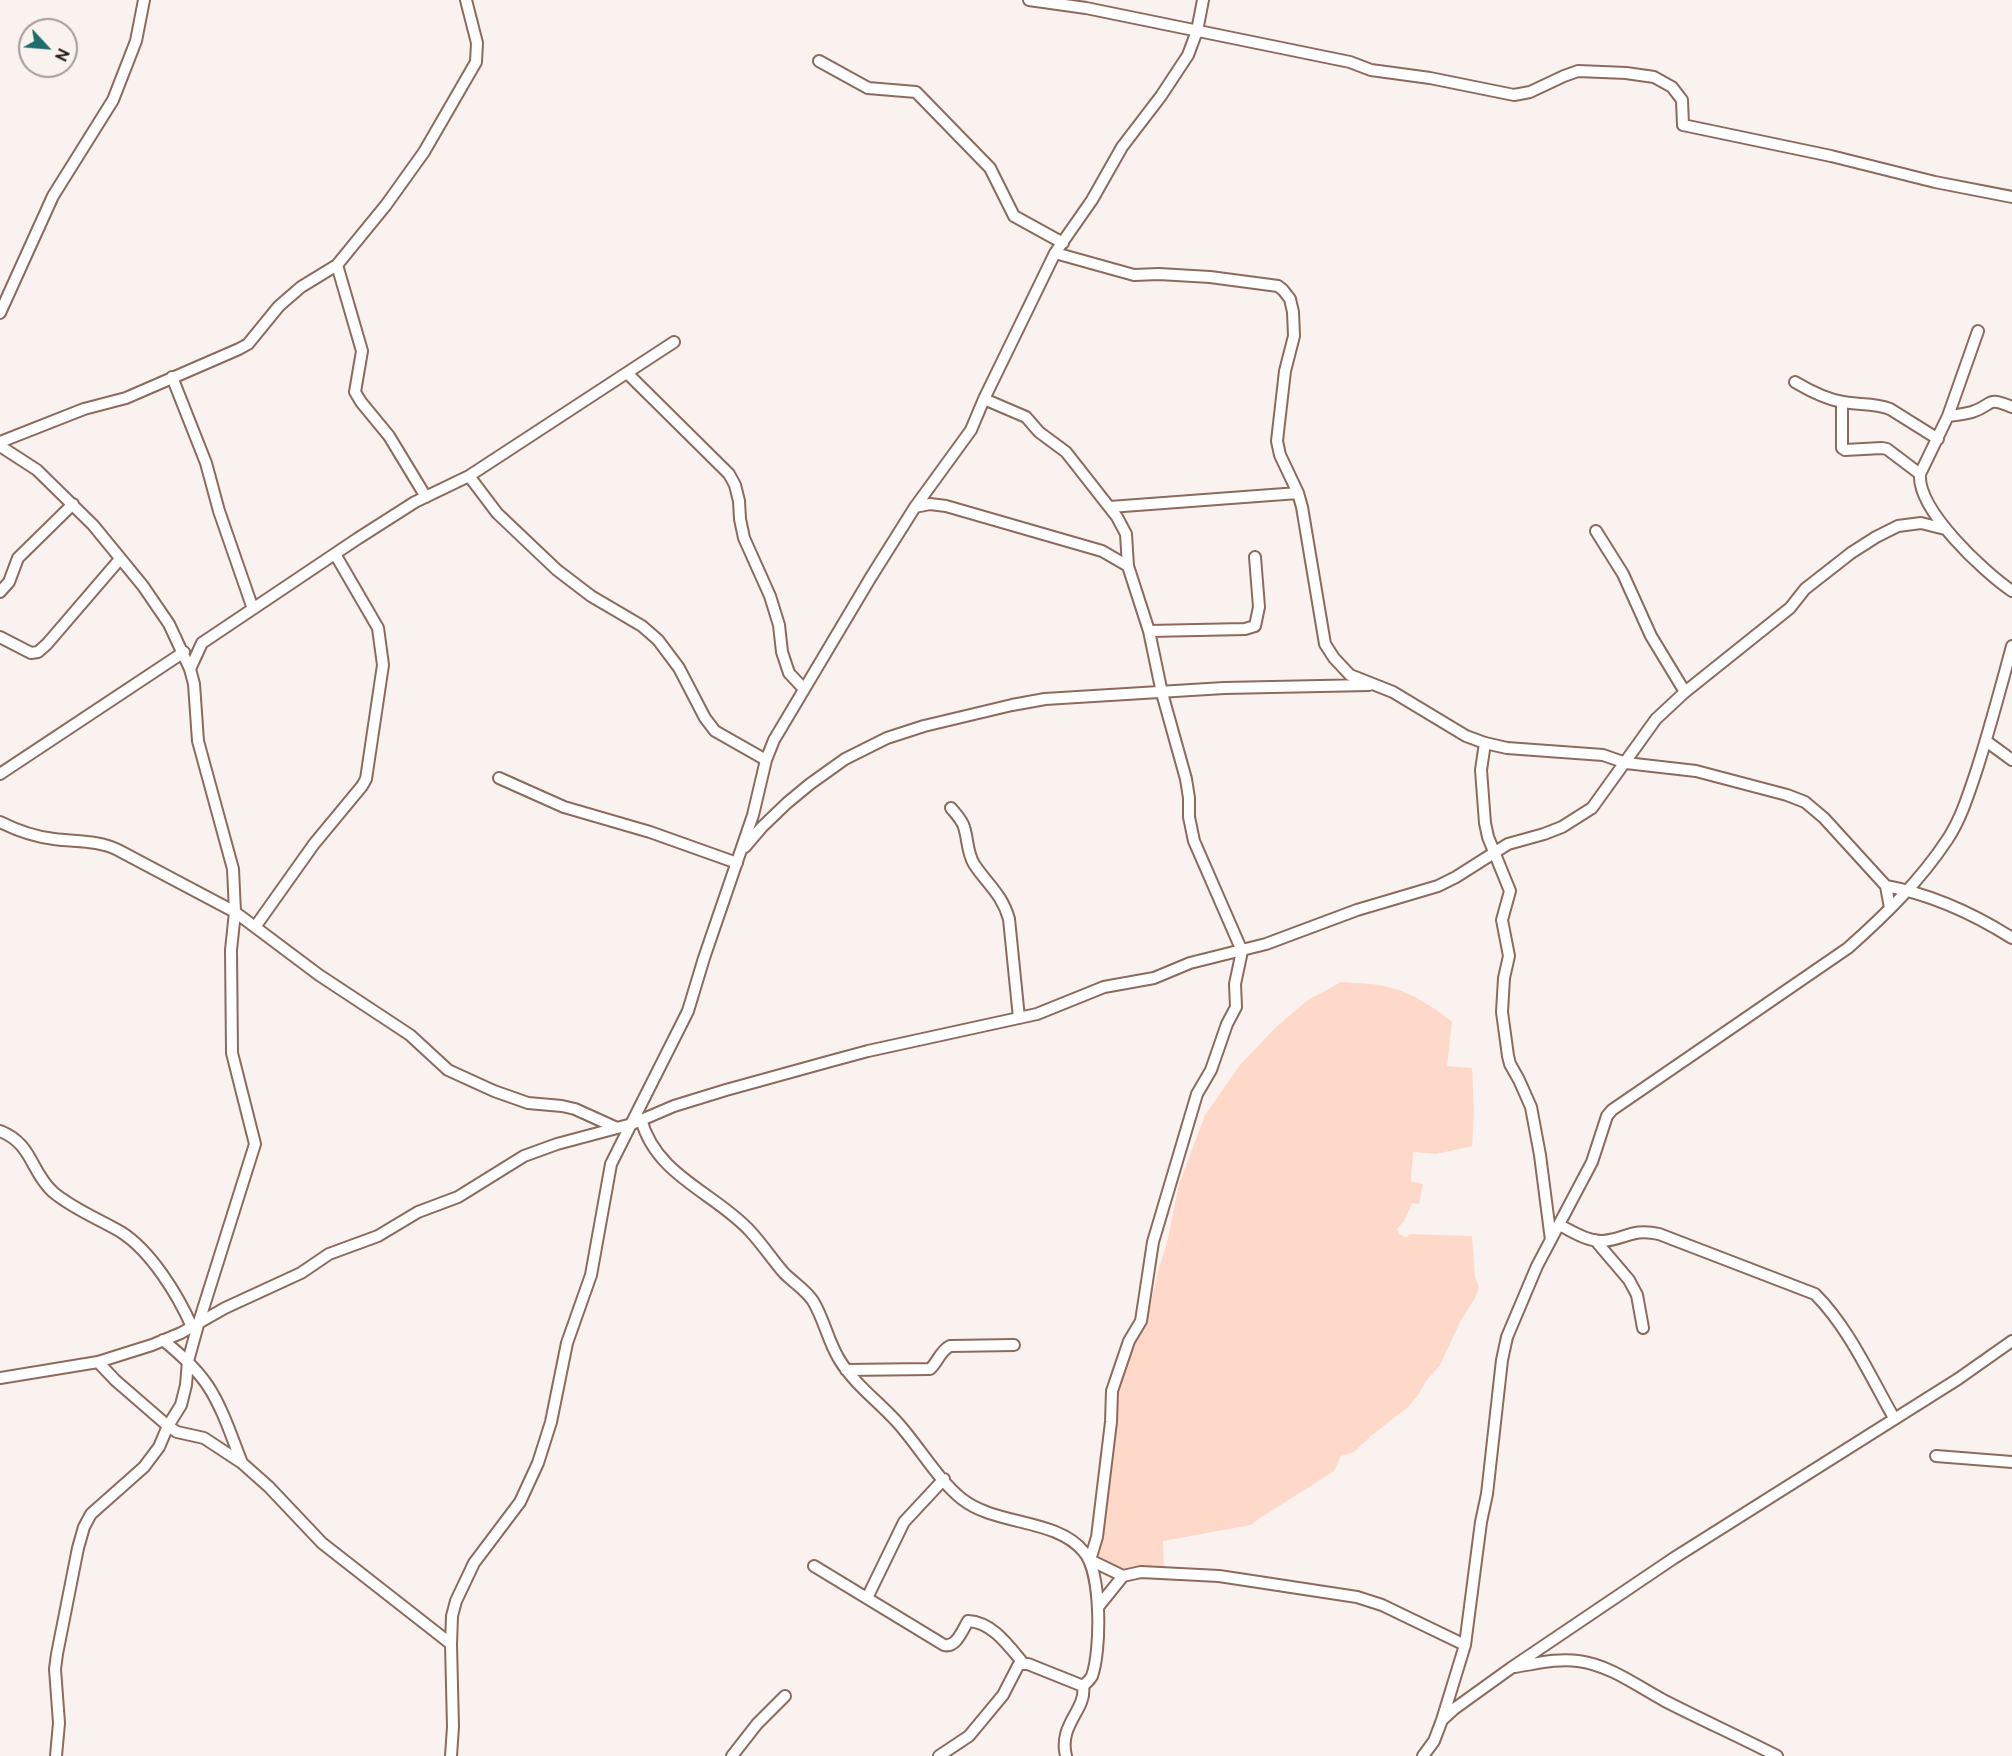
<!DOCTYPE html>
<html>
<head>
<meta charset="utf-8">
<style>
  body { margin:0 }
  #map { position:relative; width:2012px; height:1756px; overflow:hidden; background:#faf2ef; font-family:Ubuntu,sans-serif }
  canvas { display:block }
  .north { position:absolute; left:18px; top:18px; width:60px; height:60px; box-sizing:border-box; background:#faf2ef; border:2px solid #a49a96; border-radius:50%; rotate:116deg; font-size:16px; font-weight:700; line-height:24px; text-align:center; color:#221510 }
  .north::after { content:''; display:block; margin:auto; width:21px; height:27px; background:#206c6d; clip-path:polygon(50% 0,100% 100%,50% 72%,0 100%) }
</style>
</head>
<body>
<div id="map">
<canvas width="2012" height="1756"></canvas>
<div class="north">N</div>
</div>
<script>
const ctx = document.querySelector('canvas').getContext('2d');
ctx.lineJoin = 'round';
function fillPath(path, color) { ctx.fillStyle = color; ctx.fill(path, 'evenodd'); }
function trace(path, color, width, dash) { ctx.strokeStyle = color; ctx.lineWidth = width; ctx.lineCap = dash ? 'butt' : 'round'; ctx.setLineDash(dash || []); ctx.stroke(path); }
fillPath(new Path2D(`
  M1341 982C1355 983 1370 983 1384 986 1409 991 1433 1006 1452 1022L1447 1066 1472 1068 1474 1111 1472 1146 1436 1154 1413 1152 1411 1181 1423 1184 1419 1204 1412 1203 1404 1221 1397 1229 1399 1234 1406 1237 1410 1234 1472 1236 1475 1277 1479 1287 1475 1298 1461 1320 1440 1365 1426 1381 1418 1395 1408 1407 1372 1435 1354 1452 1341 1456 1334 1471 1260 1518 1251 1525 1163 1541 1164 1568 1131 1571 1094 1559 1099 1457 1114 1412 1125 1360 1151 1302 1159 1268 1167 1243 1179 1184 1205 1115 1240 1065 1275 1028 1308 1000Z`), '#fed8c9');
const street = new Path2D(`
  M1029 0 1086 8 1350 62 1371 70 1430 78 1514 95 1530 92 1564 76 1578 71 1626 73 1654 77 1672 87 1682 100 1683 125 1831 156 1935 182 2012 197
  M819 61 868 88 916 92 990 168 1014 216 1063 243
  M1055 253 1134 275 1159 274 1210 277 1278 286 1283 290 1290 299 1293 312 1294 336 1285 371 1277 441 1280 455 1298 493 1302 507 1325 644 1334 658 1350 675 1393 692 1466 736 1485 743 1507 748 1603 755 1626 763 1696 771 1787 795 1805 802 1824 818 1886 886 1890 908
  M337 265 362 351 355 392 361 402 389 436 426 497
  M0 313 53 196 113 100 136 41 144 0
  M1978 331 1948 416 1920 474C1917 510 1984 572 2012 591
  M627 373 729 474 735 485 739 501 740 519 744 538 770 596 779 625 782 652 789 673 804 689
  M172 377 206 463 219 511 253 609
  M1795 382C1810 391 1826 399 1843 402 1859 405 1875 403 1890 409L1938 439
  M984 399 1026 417 1039 432 1066 452 1117 517 1126 534 1128 566 1149 631 1162 693 1186 779 1189 798V817L1194 841 1242 951 1235 984 1236 1007 1227 1024 1211 1070 1197 1094 1153 1242 1141 1321 1129 1341 1112 1391 1111 1422 1097 1537 1090 1560 1123 1576
  M1842 402V448L1845 450 1882 448 1887 449 1920 474
  M1948 416C1956 415 1965 414 1972 412 1994 405 1985 396 2012 407
  M0 442 84 409 126 398 239 349 248 344 279 306 301 287 337 265 386 205 424 152 476 62 477 43 466 0
  M0 446 37 470 93 525 143 586 169 624 190 669 194 684 198 741 233 869 235 912 231 950 232 1053 255 1144 198 1325 188 1361 186 1385 181 1405 168 1426 159 1447 144 1467 91 1514 84 1527 78 1548 57 1654 55 1669 59 1723 56 1756
  M469 476 497 513 557 570 591 596 642 626 658 640 679 668 705 718 715 731 766 760
  M915 507 930 504 946 506 1102 551 1128 566
  M1110 507 1298 493
  M1596 531 1623 574 1651 636 1685 692
  M0 592 9 582 18 558 73 504
  M1149 631 1245 629 1255 626 1259 607 1255 557
  M0 637 31 653 38 652 47 644 120 559
  M190 669 202 643 357 539 415 502 469 476 674 342
  M1986 741 2012 760
  M1485 743 1481 770 1485 823 1488 837 1510 891 1502 920 1509 956 1504 978 1502 1012 1508 1056 1510 1064 1519 1080 1531 1107 1540 1155 1551 1240
  M0 774 184 652
  M499 778 564 807 650 832 737 863
  M951 808C956 814 962 820 964 827 968 839 967 853 974 864 987 884 1002 894 1009 919L1019 1018
  M0 822C16 830 36 837 54 839 76 842 98 840 118 850L235 912 319 975 410 1035 448 1070 494 1091 528 1103 562 1106 575 1109 617 1128
  M745 847 762 827 787 803 810 784 845 759 887 738 924 726 1012 705 1045 699 1224 688 1369 685
  M1886 886C1930 894 1974 914 2012 938
  M255 927 314 844 362 786 366 779 383 665 378 628 335 554
  M641 1119C656 1176 714 1192 750 1231 762 1244 772 1259 784 1273 793 1282 806 1290 813 1301 824 1319 828 1341 839 1359 854 1384 878 1401 897 1422 918 1445 938 1480 962 1499 996 1526 1057 1518 1084 1552 1102 1573 1101 1651 1092 1676 1090 1680 1086 1683 1083 1686
  M0 1131C33 1144 30 1171 53 1192 73 1209 99 1219 121 1232 151 1251 178 1295 192 1327
  M1559 1225C1572 1231 1588 1242 1603 1241 1626 1239 1632 1228 1659 1234L1815 1294C1849 1328 1870 1376 1894 1418
  M1595 1240 1629 1280 1637 1295 1643 1328
  M163 1340C180 1354 196 1368 208 1386 223 1409 232 1438 242 1463
  M98 1362 115 1380 168 1426 177 1432 204 1438 242 1463 269 1487 322 1543 451 1644
  M846 1370 930 1369C938 1362 940 1351 950 1346L1014 1345
  M0 1378 98 1362 152 1345 181 1333 225 1308 301 1273 329 1254 378 1236 418 1212 458 1197 524 1156 557 1144 632 1124 674 1106 726 1090 831 1061 868 1051 1037 1014 1104 987 1154 978 1190 963 1266 944 1357 910 1438 886 1456 877 1508 844 1544 834 1562 827 1592 808 1656 719 1685 692 1790 608 1805 589 1851 553 1876 537 1898 526 1921 523 1945 529
  M1936 1456 2012 1462
  M814 1566 944 1645C956 1648 962 1631 968 1621 992 1622 1008 1645 1023 1663
  M867 1598 904 1522 944 1479
  M1098 1607 1123 1576 1141 1572 1219 1576 1357 1597 1382 1605 1465 1645
  M1514 1667C1535 1664 1557 1658 1578 1661 1610 1665 1637 1686 1665 1701 1702 1720 1740 1737 1777 1756
  M1442 1720 1465 1645 1481 1522 1487 1494 1502 1360 1507 1337 1537 1266 1592 1162 1607 1116 1612 1110 1848 948C1884 916 1920 881 1947 840 1961 819 1969 793 1977 769 1990 728 2001 687 2012 646
  M451 1756 453 1727 451 1644 452 1616 456 1601 474 1563 520 1502 538 1463 551 1422 567 1343 591 1275 611 1164 688 1011 704 958 753 815 766 760 774 740 871 577 915 507 971 430 984 399 1055 253 1092 200 1122 147 1161 96 1188 55 1197 31 1203 0
  M732 1756 757 1724 785 1696
  M939 1756 969 1736 1003 1695 1019 1664H1028L1083 1686
  M1066 1756C1058 1724 1087 1710 1083 1686
  M1423 1756 1434 1741 1442 1720 1454 1709 1511 1668 1674 1558 1958 1379 2012 1341`);
trace(street, '#8c6a5d', 14);
trace(street, '#fff', 10);
</script>
</body>
</html>
